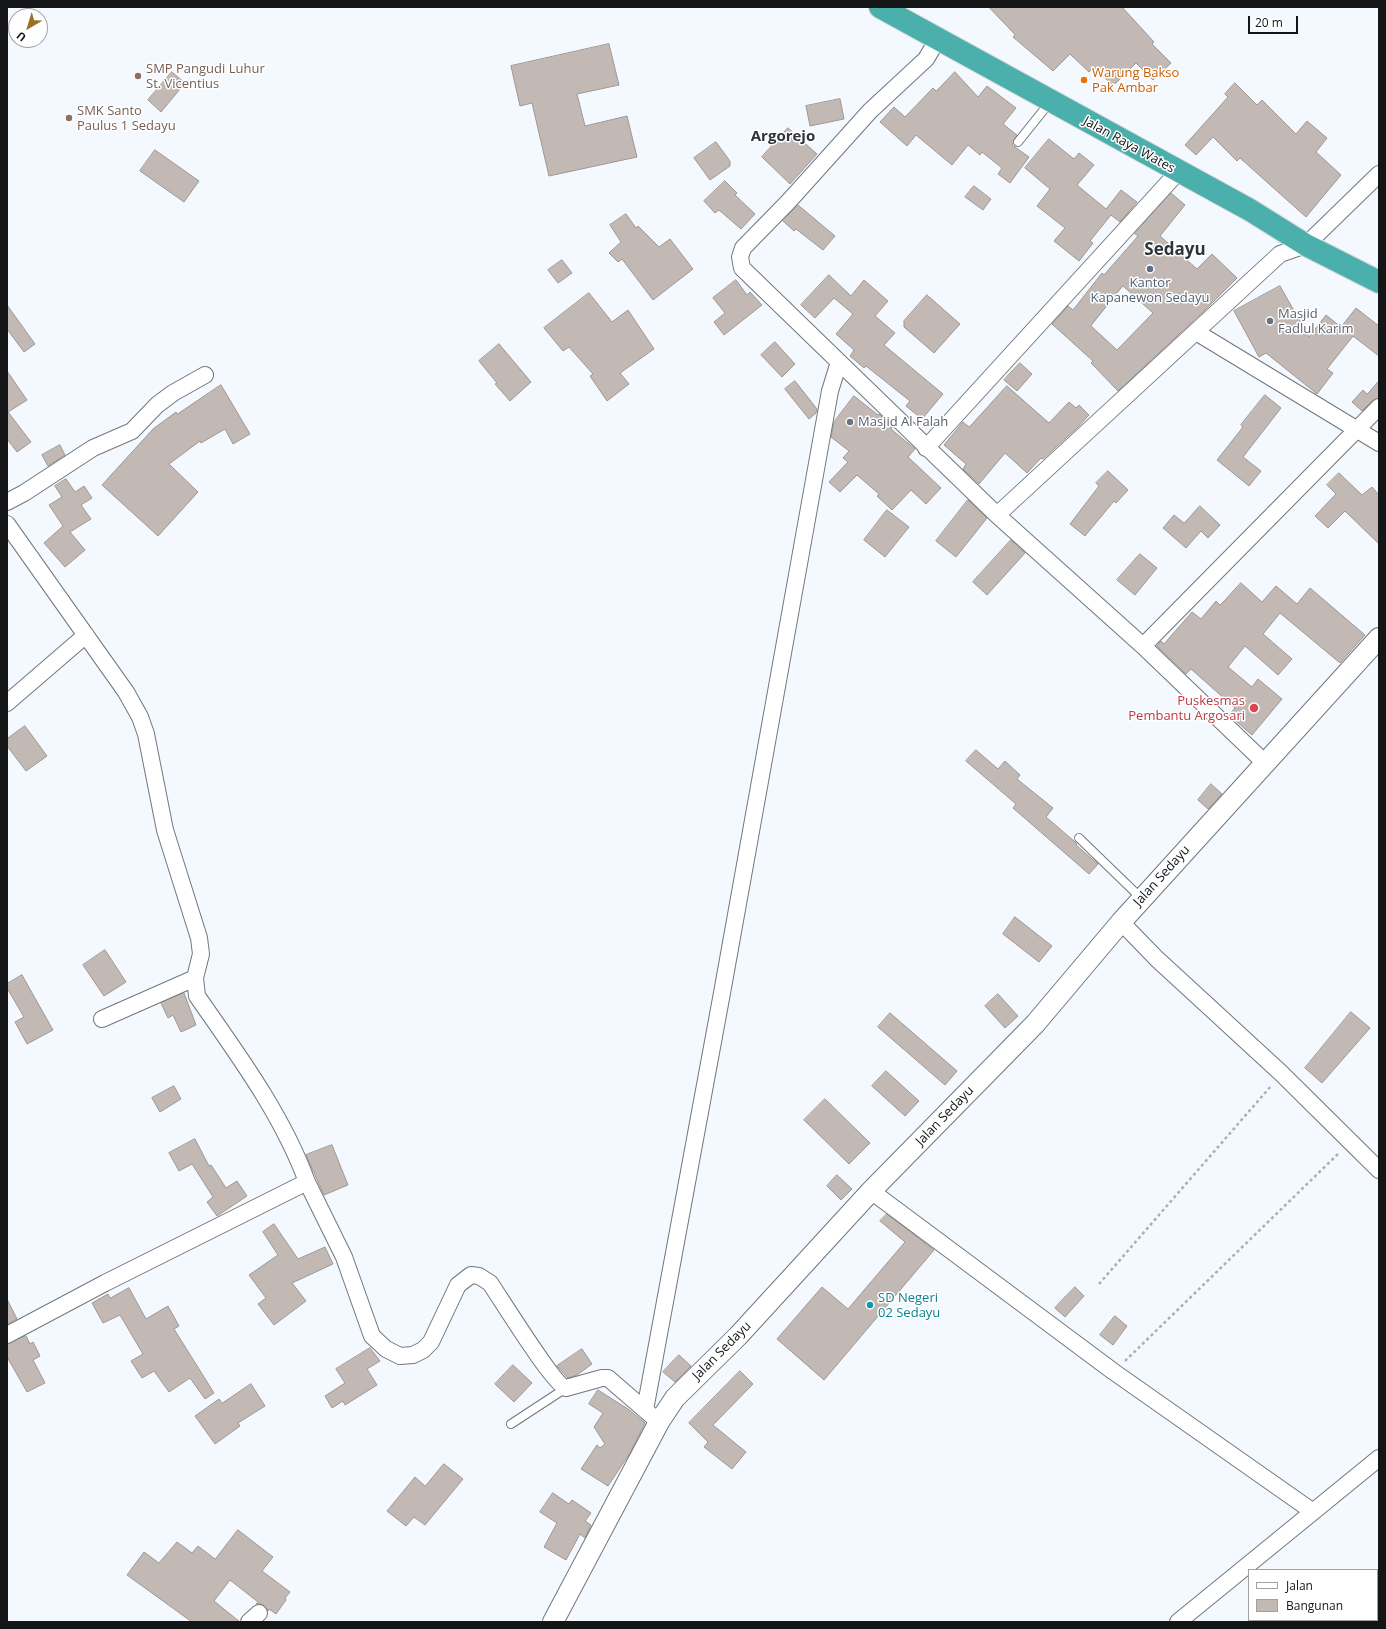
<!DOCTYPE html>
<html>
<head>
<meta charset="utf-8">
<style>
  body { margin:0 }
  #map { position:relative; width:1386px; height:1629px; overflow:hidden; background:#f4f9ff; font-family:"Open Sans",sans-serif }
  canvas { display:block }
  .frame { position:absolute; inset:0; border:8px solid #131517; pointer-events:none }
  .legend { position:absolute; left:1248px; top:1569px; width:130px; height:52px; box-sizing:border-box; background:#fff; border:1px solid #a1a1a2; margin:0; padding:5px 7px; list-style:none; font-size:12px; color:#131517 }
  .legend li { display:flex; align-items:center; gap:8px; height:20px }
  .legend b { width:20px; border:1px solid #a1a1a2 }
  .north { position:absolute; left:8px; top:8px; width:40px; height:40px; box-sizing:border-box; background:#fff; border:1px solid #a1a1a2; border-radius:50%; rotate:218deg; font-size:11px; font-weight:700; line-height:16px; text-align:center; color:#131517 }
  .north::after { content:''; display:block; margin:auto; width:14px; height:18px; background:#9d7021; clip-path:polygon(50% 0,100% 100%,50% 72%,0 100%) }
  .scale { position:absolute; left:1248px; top:16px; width:50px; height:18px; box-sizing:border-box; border:2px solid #131517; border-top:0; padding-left:5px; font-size:12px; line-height:14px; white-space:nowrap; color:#131517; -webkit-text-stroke:3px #fff; paint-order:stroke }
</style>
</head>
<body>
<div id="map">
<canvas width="1386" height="1629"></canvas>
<div class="frame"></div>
<ul class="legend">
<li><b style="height:5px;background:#fff"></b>Jalan</li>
<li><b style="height:11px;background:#c2b9b4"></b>Bangunan</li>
</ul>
<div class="north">U</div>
<div class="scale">20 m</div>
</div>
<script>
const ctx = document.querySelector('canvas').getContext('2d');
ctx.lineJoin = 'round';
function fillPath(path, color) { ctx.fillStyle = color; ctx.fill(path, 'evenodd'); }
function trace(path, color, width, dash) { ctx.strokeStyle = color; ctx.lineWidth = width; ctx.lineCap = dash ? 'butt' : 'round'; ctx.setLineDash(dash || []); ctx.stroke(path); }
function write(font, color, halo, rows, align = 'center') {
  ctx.font = font + ' "Open Sans",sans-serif'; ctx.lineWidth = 3; ctx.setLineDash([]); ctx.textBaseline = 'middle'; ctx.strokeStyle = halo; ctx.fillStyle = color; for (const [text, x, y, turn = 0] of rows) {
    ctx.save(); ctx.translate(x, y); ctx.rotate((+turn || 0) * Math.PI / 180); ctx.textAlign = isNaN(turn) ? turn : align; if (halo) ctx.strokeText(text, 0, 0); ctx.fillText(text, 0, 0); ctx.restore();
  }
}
const building = new Path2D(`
  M989 7H1122L1154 42 1152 44 1171 63 1153 80 1136 63 1113 86 1094 67 1089 72 1070 54 1053 71 1013 37 1015 35Z
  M609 44 619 85 577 94 585 126 627 116 637 157 549 176 532 103 520 106 511 66Z
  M172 72 185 83 161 112 148 100Z
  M955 72 978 97 987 86 1016 108 1003 124 1017 135 1012 145 1029 157 1010 183 998 174 1002 168 982 152 980 155 968 145 952 165 916 135 907 146 880 122 894 107 905 117 933 88 936 91Z
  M1235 83 1257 105 1262 100 1296 134 1307 121 1327 138 1316 152 1341 175 1306 217 1240 158 1237 161 1213 137 1196 155 1185 145 1228 97 1225 94Z
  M840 99 844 119 810 126 806 106Z
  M788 128 817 154 790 184 762 157Z
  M1049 139 1074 159 1079 153 1094 165 1077 185 1106 209 1121 190 1137 202 1120 222 1111 215 1090 241 1093 243 1079 261 1054 241 1065 228 1037 206 1050 189 1025 168Z
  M716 142 730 161V166L710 180 694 158Z
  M155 150 199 181 184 202 140 171Z
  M725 181 737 193 735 195 755 214 741 229 719 210 715 213 704 201Z
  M974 186 991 199 983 210 965 197Z
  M1171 193 1185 205 1160 236 1197 269 1212 254 1237 278 1205 310 1118 391 1091 363 1093 361 1052 324 1068 306 1073 310 1102 273 1104 275 1138 236 1135 234ZM1123 286 1153 313 1117 350 1091 326Z
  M798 205 835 236 823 250 796 229 794 231 783 221Z
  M626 214 636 228 638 226 659 247 670 239 693 269 653 300 622 259 618 262 609 253 621 242 610 225Z
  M562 260 572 273 558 283 548 270Z
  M829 275 851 296 864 280 888 301 875 316 895 333 884 345 943 394 922 419 906 406 910 401 866 366 864 368 850 356 854 350 836 334 853 314 834 298 815 318 801 305Z
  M736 280 747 295 750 292 762 305 724 335 714 322 725 313 713 298Z
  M1280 286 1309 337 1326 315 1341 327 1356 308 1379 326V356L1353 336 1327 369 1333 373 1317 394 1266 353 1259 357 1234 311Z
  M589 293 612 322 628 310 654 349 620 373 629 384 607 401 590 376 593 374 569 347 563 351 544 328Z
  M927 295 960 324 934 353 904 327V321Z
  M7 305 35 344 24 352 7 329Z
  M775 342 795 364 782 377 761 355Z
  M499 344 531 382 510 401 495 384 497 383 479 361Z
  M1020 363 1032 374 1017 391 1004 380Z
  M7 371 27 400 8 412 31 442 17 452 7 439Z
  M795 381 817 409 816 413 809 419 785 389Z
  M1379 381V398L1373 400 1362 411 1352 402 1363 390 1367 394Z
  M221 385 250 434 233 444 225 429 201 443 200 441 169 464 198 492 158 536 102 485 153 429 176 412 177 414Z
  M1007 386 1049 423 1069 402 1076 408 1079 405 1089 415 1078 427 1043 459 1041 458 1027 473 1005 453 979 484 963 469 966 464 944 445 963 422 969 427Z
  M1265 395 1281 408 1243 457 1261 471 1249 486 1217 460 1243 427 1241 425Z
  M854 396 878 415 879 414 892 427 891 429 915 449 908 457 941 488 926 504 911 490 892 510 877 496 879 494 857 475 840 492 829 482 848 462 843 458 849 451 831 437 834 422Z
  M60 445 65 455 48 466 42 455Z
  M1108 471 1128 490 1116 503 1114 501 1085 536 1070 524 1099 486 1096 483Z
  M1339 473 1362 495 1372 487 1379 495V544L1345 511 1328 528 1315 516 1336 494 1327 485Z
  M66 479 75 492 84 486 92 498 81 505 91 519 70 532 85 550 65 567 44 543 63 526 49 505 62 497 55 486Z
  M968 500 987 518 956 557 936 541Z
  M1200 506 1220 525 1208 538 1201 531 1186 548 1163 528 1174 515 1184 523Z
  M887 510 909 527 885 557 864 540Z
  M1011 540 1025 553 987 595 973 582Z
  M1140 554 1157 568 1135 595 1117 580Z
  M1241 583 1262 602 1276 586 1297 604 1310 588 1365 635 1340 663 1280 613 1263 634 1292 659 1278 675 1245 646 1228 667 1252 687 1258 679 1282 699 1252 735 1229 715 1235 708 1191 669 1186 674 1157 646 1161 641 1164 644 1192 612 1201 619 1216 601 1220 605Z
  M25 726 47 756 26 771 7 746V739Z
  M976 750 998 769 1005 761 1020 775 1017 779 1053 808 1046 817 1074 841 1077 844 1076 845 1098 864 1089 874 1013 808 1016 804 966 761Z
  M1211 784 1222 794 1208 809 1198 800Z
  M1015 917 1052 946 1039 962 1003 934Z
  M105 950 126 982 104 996 83 965Z
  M22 975 53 1030 27 1044 15 1022 24 1017 7 988V984Z
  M184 993 196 1025 181 1032 173 1015 168 1018 161 1003Z
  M998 994 1018 1016 1005 1028 985 1006Z
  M1351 1012 1370 1028 1322 1083 1305 1068Z
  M890 1013 957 1071 945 1085 878 1027Z
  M886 1071 919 1101 905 1116 872 1086Z
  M174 1086 181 1099 160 1112 152 1098Z
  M825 1099 870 1143 849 1164 804 1120Z
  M195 1139 209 1166 211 1165 226 1188 237 1181 247 1196 217 1216 207 1202 213 1197 192 1164 179 1171 169 1153Z
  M332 1145 348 1185 324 1195 306 1155Z
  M837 1175 852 1189 841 1200 827 1186Z
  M887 1214 934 1250 824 1380 777 1339 822 1287 848 1309 905 1242 880 1221Z
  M274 1224 298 1259 325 1247 333 1264 292 1283 306 1301 274 1325 258 1304 266 1298 249 1275 278 1255 263 1232Z
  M1075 1287 1084 1296 1065 1317 1055 1308Z
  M129 1288 146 1319 168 1306 179 1326 174 1329 214 1393 205 1399 190 1378 169 1392 154 1371 142 1378 131 1361 143 1354 120 1315 103 1323 92 1303 108 1294 110 1298Z
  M7 1299 17 1319 7 1324Z
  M1115 1316 1127 1326 1113 1345 1100 1335Z
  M26 1336 30 1344 33 1342 40 1356 33 1360 45 1383 27 1392 7 1357V1344Z
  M370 1348 380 1361 367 1369 377 1385 345 1405 343 1401 332 1408 325 1396 345 1383 336 1369Z
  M582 1349 592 1364 577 1375 568 1378 557 1366Z
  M679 1355 691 1366 675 1382 663 1372Z
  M513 1365 532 1383 514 1402 495 1384Z
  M740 1371 753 1384 713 1425 746 1452 732 1469 704 1447 708 1442 689 1423Z
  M251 1384 265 1406 238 1423 240 1426 215 1444 195 1416 219 1399 222 1403Z
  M598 1390 628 1409 645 1423 630 1453 608 1486 581 1469 597 1445 600 1448 605 1444 594 1427 603 1413 589 1404Z
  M444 1464 463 1479 425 1525 414 1517 406 1526 387 1511 415 1477 425 1486Z
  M553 1493 569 1504 572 1500 591 1513 585 1521 591 1525 585 1538 580 1534 566 1560 544 1547 557 1523 540 1512Z
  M238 1530 273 1557 262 1571 290 1592 285 1598 286 1600 276 1614 269 1609 268 1611 262 1604H256L258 1602 230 1580 214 1601 240 1622H192L127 1575 144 1552 159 1563 177 1542 192 1553 198 1546 215 1559Z`);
fillPath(building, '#c2b9b4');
trace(building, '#9f9792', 1);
const service = new Path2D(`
  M1018 142 1050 102
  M1079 838 1142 899
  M511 1424 566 1388`);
const minor = new Path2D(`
  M938 39 926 59 870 111 789 201 743 248 740 257 742 268 997 515 1143 646 1265 763
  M1196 332 1379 443
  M926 448 1178 172
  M7 502 24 493 93 448 132 431 157 405 173 393 205 375
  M997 515 1280 254 1306 245 1379 174
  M7 524 126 692 140 717 146 734 165 830 199 938 201 954 195 978 197 996C238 1055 282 1114 307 1182
  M1143 646 1379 407
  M7 703 86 635
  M1121 922 1157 959 1281 1073 1379 1170
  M102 1019 195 978
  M871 1191 1114 1372 1312 1511
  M7 1335 105 1283 307 1182 344 1257 372 1336 386 1349 400 1356 413 1355 423 1350 431 1342 458 1285 471 1275 479 1276 490 1283C501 1299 554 1385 566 1388L602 1378H608L652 1416
  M645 1410 722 993 830 391 839 362
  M249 1622 259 1613
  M1178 1622 1379 1458`);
const tertiary = new Path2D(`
  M553 1622 659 1422 675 1398 738 1336 871 1191 1035 1024 1121 922 1379 638`);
const trunk = new Path2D(`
  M880 7 1250 210 1306 245 1379 282`);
trace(service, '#71777d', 10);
trace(minor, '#71777d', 18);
trace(tertiary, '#71777d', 22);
trace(trunk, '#d5d5d5', 24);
trace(new Path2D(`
  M1099 1284 1271 1086
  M1125 1361 1339 1153`), '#abafb3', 2.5, [3, 3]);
trace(service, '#fff', 8);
trace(minor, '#fff', 16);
trace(tertiary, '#fff', 20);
trace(trunk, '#4bb0ac', 22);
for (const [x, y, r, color] of [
  [138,76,4,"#8d6e63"],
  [1084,80,4,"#e8710a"],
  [69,118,4,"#8d6e63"],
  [1150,269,4,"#5c6f8a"],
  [1270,321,4,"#6b7280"],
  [850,422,4,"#6b7280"],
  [1254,708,5,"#e0444e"],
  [870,1305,4,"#0f9aa8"]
]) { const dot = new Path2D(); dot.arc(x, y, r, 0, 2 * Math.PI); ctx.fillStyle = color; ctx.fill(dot); trace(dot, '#fff', 1.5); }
write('13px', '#785e54', '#fff', [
  ["SMP Pangudi Luhur",146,69],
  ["St. Vicentius",146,84],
  ["SMK Santo",77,111],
  ["Paulus 1 Sedayu",77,126]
], 'left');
write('13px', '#c56008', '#fff', [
  ["Warung Bakso",1092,73],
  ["Pak Ambar",1092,88]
], 'left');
write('13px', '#131517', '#fff', [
  ["Jalan Raya Wates",1129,145,29],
  ["Jalan Sedayu",1162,876,-48],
  ["Jalan Sedayu",945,1116,-46],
  ["Jalan Sedayu",722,1351,-45]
]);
write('13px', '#4e5e75', '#fff', [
  ["Kantor",1150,283],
  ["Kapanewon Sedayu",1150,298]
]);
write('13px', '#5b616d', '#fff', [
  ["Masjid",1278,314],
  ["Fadlul Karim",1278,329],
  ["Masjid Al Falah",858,422]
], 'left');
write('13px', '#be3a42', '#fff', [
  ["Puskesmas",1245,701],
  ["Pembantu Argosari",1245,716]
], 'right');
write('13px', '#0d838f', '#fff', [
  ["SD Negeri",878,1298],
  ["02 Sedayu",878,1313]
], 'left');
write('bold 15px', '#2f343a', '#fff', [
  ["Argorejo",783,137]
]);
write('bold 17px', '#2f343a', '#fff', [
  ["Sedayu",1175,250]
]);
</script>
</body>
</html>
